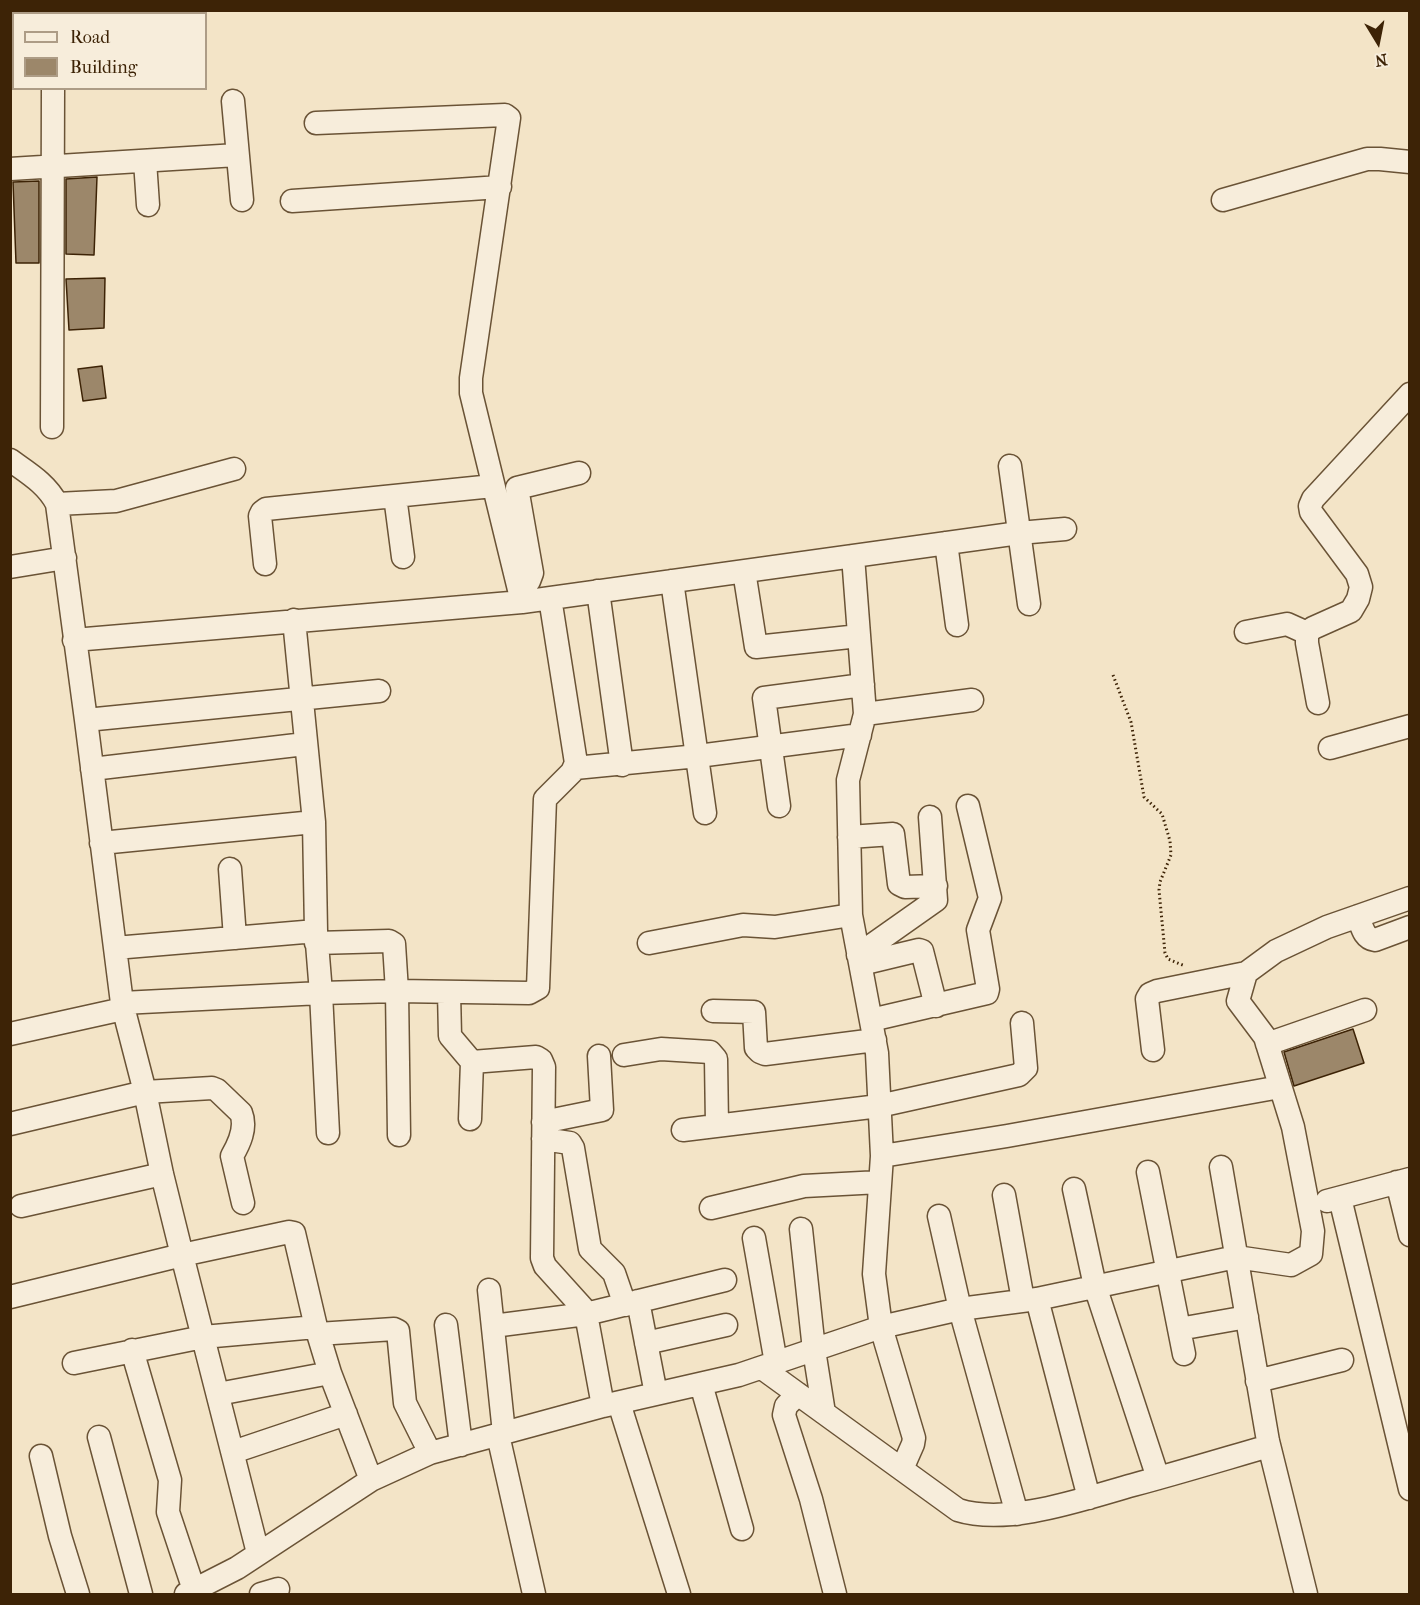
<!DOCTYPE html>
<html>
<head>
<meta charset="utf-8">
<style>
  body { margin:0 }
  #map { position:relative; width:1420px; height:1605px; overflow:hidden; background:#f3e4c7; font-family:"IM FELL French Canon",serif }
  canvas { display:block }
  .frame { position:absolute; inset:0; border:12px solid #3d2306; pointer-events:none }
  .legend { position:absolute; left:12px; top:12px; width:195px; height:78px; box-sizing:border-box; background:#f7eddb; border:2px solid #ad9c86; margin:0; padding:8px 10px; list-style:none; font-size:18px; color:#3d2306 }
  .legend li { display:flex; align-items:center; gap:12px; height:30px }
  .legend b { width:30px; border:2px solid #ad9c86 }
  .north { position:absolute; left:1348px; top:12px; width:60px; height:60px; -webkit-text-stroke:4px #f7eddb; paint-order:stroke; rotate:170deg; font-size:16px; font-weight:700; line-height:24px; text-align:center; color:#3d2306 }
  .north::after { content:''; display:block; margin:auto; width:21px; height:27px; background:#3d2306; clip-path:polygon(50% 0,100% 100%,50% 72%,0 100%) }
</style>
</head>
<body>
<div id="map">
<canvas width="1420" height="1605"></canvas>
<div class="frame"></div>
<ul class="legend">
<li><b style="height:8px;background:#f7eddb"></b>Road</li>
<li><b style="height:16px;background:#9c876a"></b>Building</li>
</ul>
<div class="north">N</div>
</div>
<script>
const ctx = document.querySelector('canvas').getContext('2d');
ctx.lineJoin = 'round';
function fillPath(path, color) { ctx.fillStyle = color; ctx.fill(path, 'evenodd'); }
function trace(path, color, width, dash) { ctx.strokeStyle = color; ctx.lineWidth = width; ctx.lineCap = dash ? 'butt' : 'round'; ctx.setLineDash(dash || []); ctx.stroke(path); }
const building = new Path2D(`
  M97 177 94 255 66 254V179Z
  M39 181V263H16L13 182Z
  M105 278 104 328 69 330 66 279Z
  M102 366 106 398 83 401 78 369Z
  M1353 1029 1364 1063 1294 1086 1284 1052Z`);
fillPath(building, '#9c876a');
trace(building, '#3d2306', 1.5);
const minor = new Path2D(`
  M10 49 14 48
  M233 101 242 200
  M316 123 505 115 509 118 471 378V393L522 602
  M145 161 148 205
  M10 169 237 155
  M1223 200 1367 159H1380L1410 162
  M292 201 500 187
  M52 427 53 88
  M10 460C28 473 47 484 57 504L86 720 122 1003 145 1092 162 1174 182 1255 258 1553
  M1010 466 1029 604
  M395 496 403 557
  M57 504 116 501 234 469
  M946 543 957 625
  M853 556 865 714 848 780 851 915 877 1053 882 1156 874 1274 881 1327 914 1438 913 1444 902 1469
  M265 564 260 516 262 512 266 509 493 486
  M10 567 65 558
  M744 571 756 647 859 636
  M672 581 705 813
  M518 585 529 581 532 573 517 488 579 473
  M598 591 622 765
  M294 620 314 822 316 931 321 993 328 1133
  M1246 632 1287 624 1307 633
  M74 640 522 602 1019 533 1065 529
  M1318 703 1307 643V633L1313 628 1351 611 1358 599 1361 587 1357 574 1311 512 1310 506 1313 499 1410 394
  M865 714 972 700
  M86 720 379 691
  M1330 748 1410 726
  M575 768 698 756 860 735
  M92 769 305 744
  M779 806 764 698 863 685
  M849 837 893 834 899 884 905 887 936 886
  M101 843 314 822
  M230 869 235 938
  M1358 916C1362 926 1363 938 1375 940L1410 927
  M316 943 389 941 394 944 397 991 399 1135
  M649 943 743 925 775 927 851 915
  M115 948 316 931
  M858 955 936 900 930 817
  M861 964 919 950 922 951 936 1006
  M449 992 450 1036 472 1062 470 1119
  M122 1003 321 993 397 991 529 993 538 988 545 799 572 772 576 763 550 598
  M713 1011 754 1012 756 1048 760 1052 765 1054 875 1040
  M871 1020 987 993 988 989 978 930 990 898 968 806
  M10 1034 123 1009
  M1267 1044 1365 1010
  M1153 1050 1147 999 1150 994 1157 991 1246 973
  M624 1055 661 1049 710 1052 716 1059 717 1125
  M472 1062 536 1057 541 1060 544 1067 542 1258 545 1266 582 1307 586 1314 603 1406
  M543 1122 602 1110 599 1056
  M10 1124 145 1092 212 1088 217 1090 241 1113C247 1128 239 1144 232 1156L243 1203
  M683 1130 879 1106 1019 1075 1026 1068 1022 1023
  M543 1139 570 1143 573 1148 590 1249 614 1273 625 1305
  M882 1156 1007 1136 1280 1087
  M1221 1167 1268 1441 1306 1594
  M1148 1172 1184 1354
  M1397 1182 1410 1235
  M1074 1189 1095 1286 1158 1478
  M1004 1195 1023 1300
  M1340 1198 1410 1489
  M1327 1201 1410 1179
  M21 1206 162 1174
  M711 1208 804 1186 880 1182
  M939 1216 960 1309 1017 1514
  M801 1229 814 1350 824 1413
  M754 1238 776 1363
  M489 1290 504 1433
  M10 1297 182 1255 289 1232 294 1233 316 1327 330 1373 371 1480
  M1037 1299 1089 1498
  M638 1301 656 1394
  M446 1325 461 1445
  M493 1326 586 1314 725 1280
  M1179 1329 1247 1317
  M318 1334 394 1329 398 1331 405 1403 430 1453
  M646 1343 726 1325
  M132 1350 170 1480 168 1512 194 1590
  M74 1363 203 1337 316 1327
  M762 1368 958 1510C1008 1526 1083 1499 1133 1485 1178 1473 1224 1459 1269 1446
  M1257 1381 1342 1360
  M701 1384 742 1529
  M218 1394 330 1373
  M798 1394 786 1406 784 1415 811 1499 835 1594
  M619 1403 679 1594
  M498 1435 534 1594
  M99 1437 141 1594
  M233 1452 346 1414
  M41 1456 60 1536 78 1594
  M186 1594 237 1568 371 1480 430 1453 603 1406 739 1375 881 1327 960 1309 1037 1299 1236 1257 1291 1265 1311 1254 1313 1231 1293 1127 1265 1037 1238 1001 1246 973 1276 951 1327 927 1410 898
  M261 1594 278 1589`);
trace(minor, '#6a5336', 25);
trace(new Path2D(`
  M1113 675 1131 722 1144 797 1162 814 1170 841 1171 855 1160 882 1159 890 1165 953 1168 959 1185 966`), '#3d2306', 3, [1.5, 3]);
trace(minor, '#f7eddb', 22);
</script>
</body>
</html>
